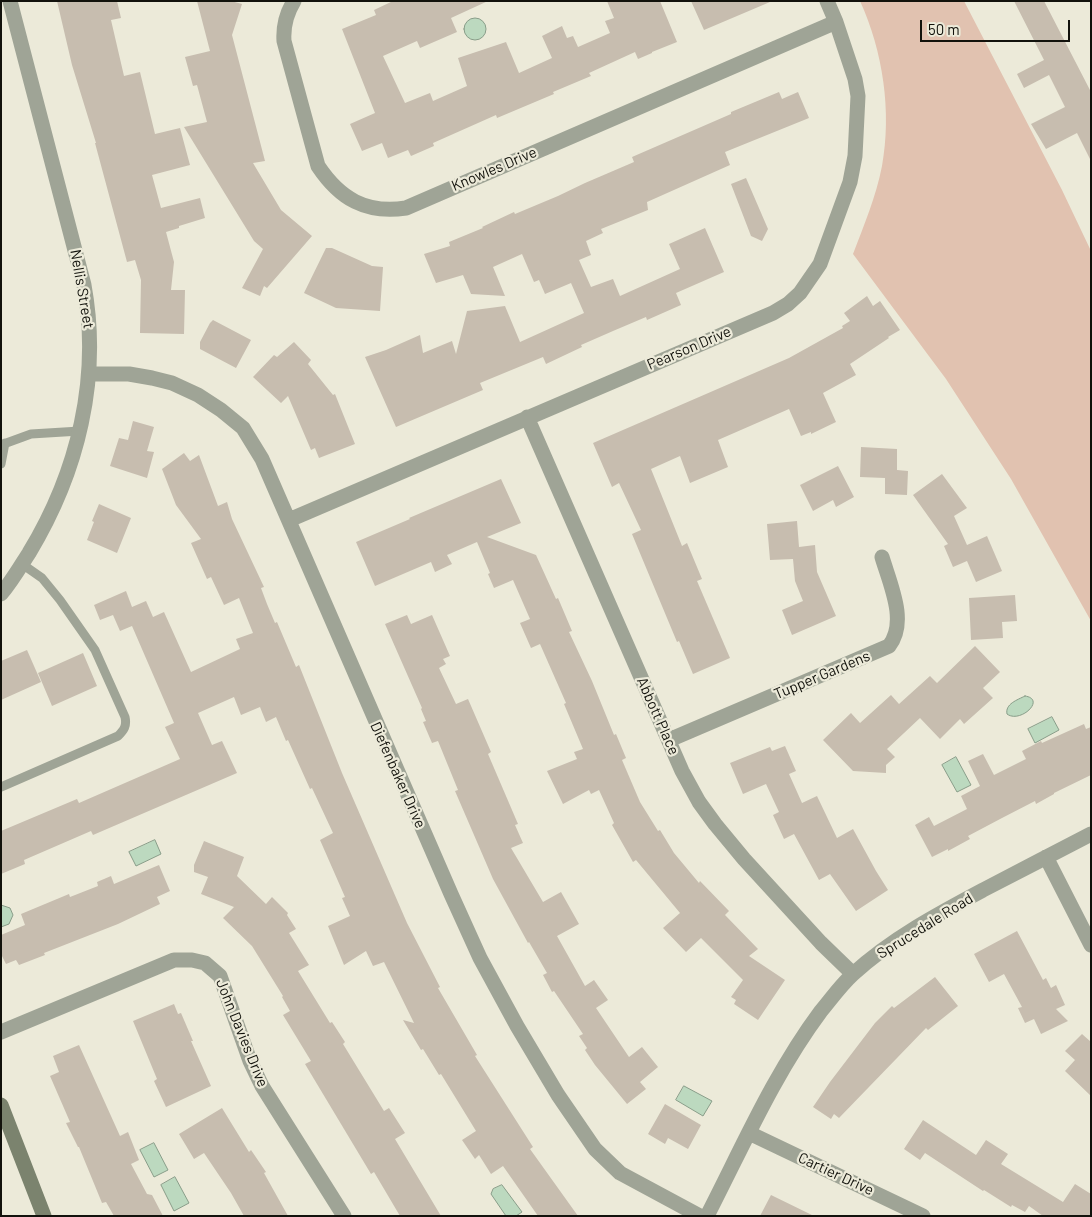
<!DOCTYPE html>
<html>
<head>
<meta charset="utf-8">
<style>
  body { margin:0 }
  #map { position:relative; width:1092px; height:1217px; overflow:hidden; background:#ecead9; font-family:Barlow,sans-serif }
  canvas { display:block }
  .frame { position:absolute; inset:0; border:2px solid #12120c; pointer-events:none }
  .scale { position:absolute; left:920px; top:20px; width:150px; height:22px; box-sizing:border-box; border:2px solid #12120c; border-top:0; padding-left:6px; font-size:15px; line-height:18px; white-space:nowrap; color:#12120c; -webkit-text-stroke:4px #ecead9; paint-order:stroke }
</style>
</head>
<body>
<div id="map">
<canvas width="1092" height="1217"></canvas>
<div class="frame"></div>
<div class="scale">50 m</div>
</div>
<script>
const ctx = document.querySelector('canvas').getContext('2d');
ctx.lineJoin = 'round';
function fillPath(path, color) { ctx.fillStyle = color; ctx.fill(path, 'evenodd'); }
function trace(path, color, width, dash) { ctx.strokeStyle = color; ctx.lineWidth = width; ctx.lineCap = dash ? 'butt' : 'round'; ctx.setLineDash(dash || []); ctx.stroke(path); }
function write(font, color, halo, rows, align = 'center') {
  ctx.font = font + ' Barlow,sans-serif'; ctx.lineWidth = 4.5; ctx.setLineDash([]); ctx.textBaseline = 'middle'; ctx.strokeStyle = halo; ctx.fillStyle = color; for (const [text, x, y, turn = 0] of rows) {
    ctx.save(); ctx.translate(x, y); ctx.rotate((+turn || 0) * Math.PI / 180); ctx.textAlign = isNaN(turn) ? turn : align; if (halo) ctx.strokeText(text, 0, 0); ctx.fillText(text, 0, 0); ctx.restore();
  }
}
fillPath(new Path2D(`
  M860 1H964L1062 190 1091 251V621L1011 479 946 379 853 254C864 225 876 197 882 166 892 112 883 51 860 1Z`), '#e1c2b0');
const water = new Path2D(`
  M464 29a11 11 0 1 1 22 0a11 11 0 1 1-22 0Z
  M1025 696C1047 699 1020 724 1007 714 1005 704 1017 700 1025 696Z
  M1052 717 1059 730 1035 743 1028 729Z
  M956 757 971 785 957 792 942 765Z
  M155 840 161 854 136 866 129 852Z
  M1 905 10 908 13 915 9 924 1 927Z
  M684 1086 712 1101 703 1116 676 1100Z
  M154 1143 168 1170 154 1177 140 1150Z
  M175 1177 189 1203 174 1211 161 1185Z
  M502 1185 522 1212 516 1216H506L491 1194 493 1189Z`);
fillPath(water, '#bcd9bf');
trace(water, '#899d89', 1);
fillPath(new Path2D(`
  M57 1H117L121 18 111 20 124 76 140 72 155 134 180 128 190 165 152 175 161 208 200 198 205 218 179 226V228L166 232 174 262 171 290H185L184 334 140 333 141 280 135 260 127 262 95 143H96L72 65Z
  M197 1H231L242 4 232 35 265 161 253 163 281 210 312 236 267 288 264 286 260 296 242 288 263 249 254 241 184 127 207 122 197 85 193 86 185 57 210 51Z
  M393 1H488L451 18 457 32 420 48 417 41 383 56 405 103 430 93 433 101 467 86 458 58 506 42 519 73 552 58 542 36 562 26 567 38 573 36 578 47 610 33 605 21 614 18 607 1H660L677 42 652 52V53L638 59 635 52 589 73 591 76 553 92 554 94 497 118 496 115 433 143 434 146 411 156 408 150 388 158 382 143 362 151 350 124 375 113 342 29 376 15 374 10Z
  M691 1H770V2L704 30Z
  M1014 1H1044L1091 92V161L1077 133 1046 149 1031 124 1065 107 1049 75 1024 88 1017 74 1044 60Z
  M779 92 782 99 798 92 809 118 725 152 730 165 647 202 648 210 601 229 603 233 586 241 591 255 579 260 591 287 613 279 620 296 680 269 669 244 705 228 724 272 676 293 681 305 647 320 646 317 613 331 581 345 582 347 546 364 543 357 480 383 483 390 396 427 365 357 386 350 420 335 423 353 452 341 456 354 467 311 505 306 520 342 584 313 571 283 545 294 539 280 534 282 522 254 493 267 505 296 471 294 463 275 436 283 424 254 450 246 449 242 483 228 482 227 514 212 515 214 558 196 585 183 634 162 632 157 731 114V112Z
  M746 178 768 229 762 241 751 236 731 184Z
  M326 248H332L372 266 383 267 380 311 336 308 304 293Z
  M867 296 873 306 880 301 900 330 888 337 889 338 850 364 856 375 823 393 836 422 811 434V432L801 436 789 409 718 440 728 467 690 483 680 456 651 469 682 546 687 543 702 579 697 581 730 658 693 674 679 641 677 642 632 534 641 530 619 483 612 487 593 443 789 358 843 328 842 326 850 321 844 313Z
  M213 320 251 340 236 368 200 349V342L210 323Z
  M294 342 311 360 308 364 333 395 335 394 355 444 319 458 315 448 311 450 288 396 281 403 253 377 274 355 277 357Z
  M133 421 154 427 147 451 154 452 147 478 110 466 119 438 128 440Z
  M861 447 897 449V470L908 471 907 495 885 494V478L860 477Z
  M184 453 190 461 199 455 218 506 227 502 232 519 264 587 261 588 267 604 275 623 277 622 296 667 299 665 342 773 407 923 440 987 438 988 477 1055 475 1056 533 1147 530 1149 578 1216H538L503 1166 491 1174 479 1155 475 1159 462 1140 476 1131 441 1074 439 1075 423 1049 421 1050 403 1020 414 1023 384 962 373 966 366 951 344 965 328 926 350 916 342 898 345 897 320 840 333 833 312 788 310 789 288 740 286 741 276 717 266 722 260 707 241 715 234 697 198 713 212 745 222 741 237 773 93 835 91 831 24 860 25 864 1 874V831L77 799 79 803 180 759 165 727 174 723 132 626 120 631 113 615 100 620 94 605 126 591 132 607 146 601 153 617 164 612 191 672 240 649 236 639 253 633 239 598 224 605 211 577 207 579 191 543 201 539 176 505 162 469Z
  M838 466 854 497 836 507 833 500 813 511 800 485Z
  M942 474 967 508 954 516 967 545 987 536 1002 571 976 582 967 561 953 567 944 546 948 544 913 495Z
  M501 479 521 523 487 537 536 555 556 599 558 598 572 631 569 632 592 681 614 735 616 734 626 758 622 760 640 802 658 831 660 830 674 853 699 883 700 881 729 911 725 915 758 949 749 956 785 980 758 1020 734 1004 736 1000 731 997 743 980 701 938 686 952 663 928 680 913 636 860 633 862 612 825 614 823 599 790 591 794 589 790 563 804 547 771 577 759 574 752 583 749 564 704 566 703 540 644 531 648 520 623 530 619 513 580 494 588 488 574 490 573 477 542 447 555 452 564 435 572 431 562 375 586 356 542 410 519 409 518Z
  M99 504 131 518 117 553 87 540 94 522 92 521Z
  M797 521 799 547 815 545 817 572 836 616 792 635 782 610 803 601 795 581 793 559 770 560 767 524Z
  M1015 595 1017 621 1002 622 1003 638 971 640 969 598Z
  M407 615 411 624 432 615 450 656 443 659 446 664 439 668 456 704 468 699 491 752 488 754 518 824 515 825 523 843 511 848 543 902 561 892 579 924 557 936 585 986 594 980 608 1000 596 1008 629 1057 642 1047 658 1067 640 1082 646 1089 627 1104 595 1065 585 1050 587 1048 579 1036 583 1034 554 991 552 992 543 975 547 973 529 942 528 943 493 879 455 791 458 790 438 741 432 743 423 722 426 721 421 709 422 708 385 624Z
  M975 646 1000 672 983 688 993 698 964 724 960 719 940 739 920 718 887 749 895 757 886 765V773L853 771 823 740 851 713 860 723 891 695 899 704 930 676 937 683Z
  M27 650 41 682 1 700V661Z
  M83 653 97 686 52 706 38 673Z
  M1084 724 1086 729 1091 727V775L1054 793V794L1036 804 1035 801 1002 818 968 836 970 839 948 851V849L932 857 915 825 929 817 934 826 967 809 961 796 980 786 968 761 983 754 994 775 1026 759 1022 751 1041 741 1042 743Z
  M785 746 796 771 789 774 802 803 817 796 837 838 853 829 876 871 888 890 856 911 830 874 819 880 794 834 784 839 773 815 779 812 766 784 743 794 730 763 770 747 772 751Z
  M204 841 244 857 237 876 266 904 272 897 288 913 287 915 296 929 289 933 309 965 298 971 330 1023 332 1022 345 1042 343 1044 384 1111 389 1108 405 1133 395 1139 441 1216H400L374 1172 371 1174 305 1064 311 1061 283 1015 290 1011 282 997 283 996 252 946 223 918 234 907 201 894 208 877 194 872V865Z
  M159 865 170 891 157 897 160 904 118 924 44 953 45 955 19 965 16 960 6 964 1 954V935L25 925 21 914 69 894 70 897 98 886 97 882 111 876 114 884Z
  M1017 931 1043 980 1046 978 1051 988 1056 985 1065 1005 1056 1009 1068 1021 1041 1034 1034 1019 1025 1023 1018 1008 1022 1007 1004 974 989 982 974 954Z
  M935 977 958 1006 928 1030 926 1028 839 1118 834 1114 831 1119 813 1107 830 1082 875 1023 892 1006 894 1008Z
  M174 1004 178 1014 181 1013 193 1041H191L211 1086 166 1107 154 1081 157 1079 133 1021Z
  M1082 1034 1091 1042V1096L1065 1071 1075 1060 1065 1051Z
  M79 1045 120 1136 128 1132 139 1160 131 1164 147 1194 152 1195 163 1216H114L106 1202 102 1203 79 1147H78L66 1123 70 1122 50 1076 59 1072 53 1056Z
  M665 1104 701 1125 688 1149 668 1138 665 1144 648 1134Z
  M222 1108 249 1152 251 1150 266 1172 264 1173 288 1216H244L231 1193 204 1153 194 1159 179 1134Z
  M923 1120 976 1155 986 1140 1008 1154 1001 1164 1063 1202 1075 1184 1091 1194V1216H1043L1029 1206 1025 1212 1012 1205 1011 1207 984 1190 983 1191 925 1153 920 1160 904 1149Z
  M771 1195 814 1216H760Z`), '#c7bdaf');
trace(new Path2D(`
  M1 445 31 434 80 431
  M1 464 5 443
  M1 787 118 736C124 730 127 726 125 717L95 650 60 600 42 578 22 564`), '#9fa496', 9);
trace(new Path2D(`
  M294 1C286 14 283 26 284 41L318 166C340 199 366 214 406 208L836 22
  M89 374H129L152 378 172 383 198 395 221 410 243 428 262 459 451 894 480 958 517 1026 558 1095 595 1149 620 1173 700 1216
  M527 417 682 771 699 802 715 824 744 859 821 943 853 974
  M289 520 773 313 788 304 800 293 820 264 850 182 855 156 858 96 855 79 836 22 827 1
  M1 594C12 581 20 567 29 553 78 472 101 378 84 285L10 1
  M669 740 889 646C908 622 890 584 882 557
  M1046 857 1091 945
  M1 1032 174 960H192L205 963 220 976 250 1061 262 1086 344 1216
  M749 1133 923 1216
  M707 1216C743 1146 774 1074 821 1011 831 999 841 985 853 974 891 939 938 914 983 890 1019 871 1055 853 1091 834`), '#9fa496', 15);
trace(new Path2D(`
  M1 1105 44 1216`), '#7b836e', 15);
write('15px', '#12120c', '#ecead9', [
  ["Knowles Drive",494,169,-23],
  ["Nellis Street",82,289,80],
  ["Pearson Drive",689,348,-23],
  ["Tupper Gardens",822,675,-23],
  ["Abbott Place",658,716,66],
  ["Diefenbaker Drive",398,775,66],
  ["Sprucedale Road",925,926,-32],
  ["John Davies Drive",242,1033,68],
  ["Cartier Drive",836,1174,25]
]);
</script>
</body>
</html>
